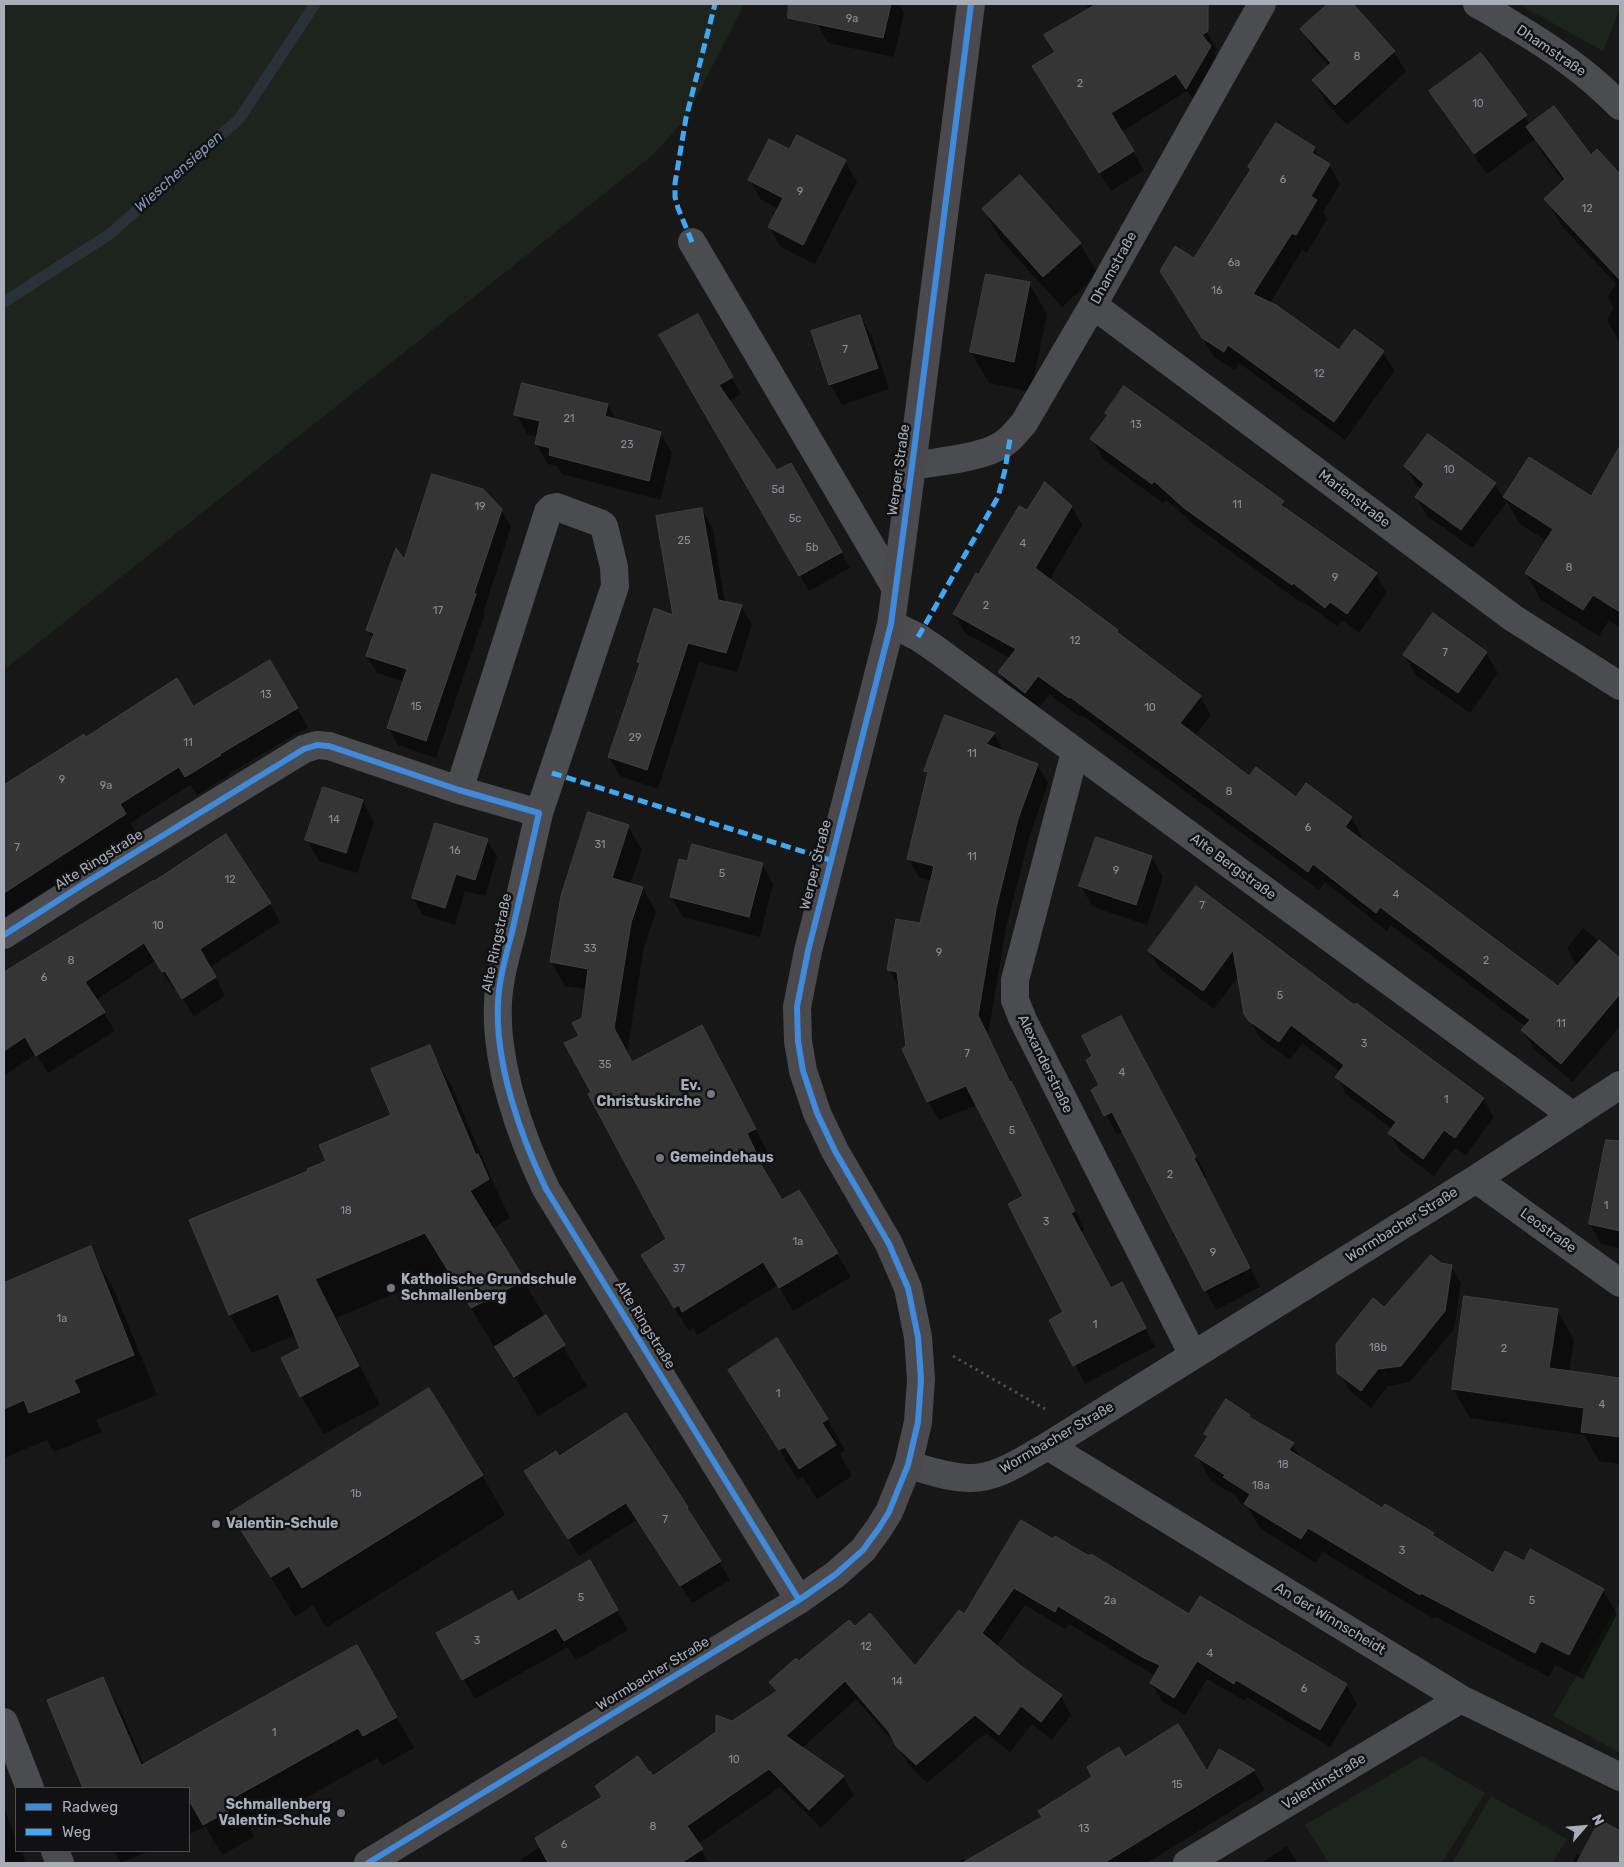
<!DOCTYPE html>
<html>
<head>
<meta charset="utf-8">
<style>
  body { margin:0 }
  #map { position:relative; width:1624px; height:1867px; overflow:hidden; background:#171717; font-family:Rubik,sans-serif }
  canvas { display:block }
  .frame { position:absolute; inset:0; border:5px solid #a8adb8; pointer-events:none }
  .legend { position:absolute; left:15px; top:1787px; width:175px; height:65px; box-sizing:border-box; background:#111113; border:1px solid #4d4f55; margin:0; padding:6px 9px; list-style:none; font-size:15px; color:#a8adb8 }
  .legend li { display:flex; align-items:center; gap:10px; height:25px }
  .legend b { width:25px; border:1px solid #4d4f55 }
  .north { position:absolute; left:1559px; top:1802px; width:50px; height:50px; -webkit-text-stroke:4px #111113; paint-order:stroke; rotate:63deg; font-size:14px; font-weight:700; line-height:20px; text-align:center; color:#a8adb8 }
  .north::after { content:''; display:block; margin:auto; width:18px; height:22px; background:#a8adb8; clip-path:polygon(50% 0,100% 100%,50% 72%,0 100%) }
</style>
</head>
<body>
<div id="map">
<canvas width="1624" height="1867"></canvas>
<div class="frame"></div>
<ul class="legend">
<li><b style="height:6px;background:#408adc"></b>Radweg</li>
<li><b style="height:6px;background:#3fa9f5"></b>Weg</li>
</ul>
<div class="north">N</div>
</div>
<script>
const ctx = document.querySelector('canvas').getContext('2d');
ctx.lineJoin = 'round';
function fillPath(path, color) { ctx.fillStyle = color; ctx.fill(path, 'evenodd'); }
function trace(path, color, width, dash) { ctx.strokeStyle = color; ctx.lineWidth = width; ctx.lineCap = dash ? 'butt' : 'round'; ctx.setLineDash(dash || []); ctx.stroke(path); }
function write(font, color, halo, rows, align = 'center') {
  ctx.font = font + ' Rubik,sans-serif'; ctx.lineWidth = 5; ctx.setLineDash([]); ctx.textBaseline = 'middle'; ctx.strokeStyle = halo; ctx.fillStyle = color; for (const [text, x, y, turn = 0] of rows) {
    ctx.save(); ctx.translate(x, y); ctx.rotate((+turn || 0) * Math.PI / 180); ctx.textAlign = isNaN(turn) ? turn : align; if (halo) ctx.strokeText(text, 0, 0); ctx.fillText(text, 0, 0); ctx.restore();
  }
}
fillPath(new Path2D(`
  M4 4H744L686 118 654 154 4 670Z
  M1518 4H1620V8L1603 51Z
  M1620 1602V1753L1553 1716Z
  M1422 1756 1485 1793 1442 1863H1329L1305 1825Z
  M1491 1796 1567 1839 1552 1863H1452Z`), '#1d241e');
fillPath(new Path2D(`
  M821 4H899L904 13 894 57 828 43 817 23Z
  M1086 4H1189L1218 50 1214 53 1221 65 1197 106 1187 91 1121 132 1144 170 1111 191 1044 85 1056 53 1089 10Z
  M1330 4H1351L1394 52 1406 72 1347 125 1325 101 1313 80 1329 66 1314 49 1302 29Z
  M1481 55 1531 125 1591 157 1597 151 1620 176V343L1607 320 1614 308 1608 297 1616 284 1561 225 1546 199 1564 182 1543 154 1535 139 1487 174 1443 112 1431 91Z
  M1314 148 1321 160 1329 165 1340 184 1323 212 1327 219 1307 253 1302 250 1270 303 1339 351 1354 331 1383 352 1394 371 1345 440 1239 363 1235 370 1214 357 1172 290 1194 259 1252 171 1250 167Z
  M790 151 845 161 857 182 815 264 781 247 769 227 779 209 761 200 750 180Z
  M983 209 1080 244 1098 274 1062 307 1001 240Z
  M1029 283 1047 314 1031 392 989 383 971 352Z
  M860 316 872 337 889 389 842 405 830 384Z
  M706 332 741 394 729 401 777 472 790 464 850 568 809 591 661 336Z
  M523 384 608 405 618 423 660 433 672 453 660 500 562 474 557 466 548 464 536 444 538 437 527 434 516 414ZM554 455 617 470V473L554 457Z
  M1106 413 1283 502 1288 512 1376 574 1387 593 1359 633 1342 620 1337 626 1304 602 1303 604 1197 527 1166 500 1163 503 1103 459 1092 439 1108 417Z
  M1620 449V628L1609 620 1599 636 1541 600 1526 573 1547 541 1520 524 1507 502 1472 548 1427 516 1416 497 1422 490 1416 485 1405 466 1495 484 1504 499 1529 458 1591 497Z
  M1071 506 1082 525 1049 580 1118 631 1121 637 1200 697 1211 715 1195 736 1250 778 1296 799 1307 784 1352 818 1362 837 1360 840 1558 988 1577 966 1567 948 1583 928 1620 959V1026L1573 1082 1534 1049 1523 1031 1526 1027 1391 925 1387 931 1325 882 1319 890 1082 715 1080 717 1049 694 1037 711 1010 691 999 672 1010 658 965 633 954 614 978 577 1027 512Z
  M501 509 511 527 484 610 485 613 436 758 398 745 388 727 404 682 377 673 367 656 373 639 368 630 405 562Z
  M702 510 713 529 725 603 741 606 752 625 737 672 699 662 658 789 620 776 609 757 640 666 638 662 675 616Z
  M1486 653 1498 673 1470 713 1416 675 1404 655Z
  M269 661 308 727 230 773 231 774 197 795 190 785 130 823 136 833 4 917V786L84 735 86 738 193 707Z
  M946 716 994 734 1004 752 1038 765 1048 783 1029 838 1006 928 988 1035 1085 1230 1081 1233 1111 1289 1132 1303 1155 1347 1085 1384 1051 1320 1065 1313 1025 1196 977 1105 939 1120 928 1102 908 1047 900 989 889 970 921 925 931 881 919 877 908 858 928 776 925 771Z
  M362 801 374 822 357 873 319 861 307 840Z
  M628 826 642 850 630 885 643 888 656 912 644 947 627 1052 632 1063 715 1050 768 1153 760 1157 782 1202 837 1253 851 1277 793 1311 778 1285 697 1335 693 1328 689 1331 656 1279 667 1240 593 1092 580 1036 586 989 565 986 551 962Z
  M487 840 497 857 485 896 465 891 455 925 423 915 413 898Z
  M1151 857 1163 877 1147 925 1093 907 1081 886Z
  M688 863 762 864 773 884 760 937 683 917 671 897Z
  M1196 888 1354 1007 1483 1098 1494 1117 1466 1155 1455 1148 1434 1176 1400 1151 1389 1133 1392 1129 1347 1095 1337 1077 1340 1072 1302 1043 1290 1060 1261 1039 1245 1013 1239 975 1214 1009 1160 969 1149 951Z
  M270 904 280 922 210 967 225 996 194 1016 176 988 174 990 155 961 96 1000 115 1031 48 1073 36 1054 4 1076V974L70 932Z
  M1131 1037 1207 1177 1205 1178 1260 1287 1216 1310 1123 1131 1117 1135 1092 1090 1101 1086Z
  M429 1047 451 1085 492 1180 510 1218 492 1229 587 1386 538 1416 496 1345 494 1346 448 1271 336 1318 380 1405 324 1434 301 1396 302 1349 296 1335 252 1353 230 1315 310 1172 327 1162 393 1116Z
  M1598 1184 1620 1188V1248L1601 1244 1590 1224Z
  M90 1248 113 1288 157 1395 96 1420 102 1432 54 1452 47 1440 4 1458V1284Z
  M1440 1264 1451 1266 1461 1283 1454 1329 1410 1382 1388 1386 1371 1408 1349 1390 1339 1372 1384 1309Z
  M1557 1310 1574 1340 1569 1373 1620 1380V1464L1599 1461 1584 1435 1470 1418 1453 1389Z
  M729 1370 827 1419 845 1450 840 1454 852 1476 817 1499 803 1477 798 1480Z
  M1249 1416 1251 1419 1293 1444 1301 1459 1383 1510 1433 1534 1435 1538 1493 1574 1524 1563 1603 1590 1617 1614 1583 1679 1555 1665 1549 1677 1436 1617 1434 1619 1323 1552 1316 1563 1260 1528 1248 1508 1239 1502 1236 1496 1211 1481 1197 1456 1208 1438 1205 1434Z
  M558 1457 687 1507 730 1580 692 1603 637 1520 579 1556 536 1489Z
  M482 1475 505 1515 326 1628 313 1605 295 1617 232 1513Z
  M1021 1521 1189 1616 1200 1598 1346 1685 1357 1704 1330 1747 1247 1697 1245 1701 1207 1679 1185 1715 1162 1701 1151 1683 1155 1676 1069 1624 1065 1629 1025 1605 996 1647 1020 1667 1061 1696 1071 1715 1052 1740 1032 1724 1010 1752 986 1733 927 1783 908 1764 899 1748 856 1699 802 1748 843 1777 854 1795 821 1828 780 1787 698 1844 709 1863H523L521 1859 653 1778 777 1693 771 1682 855 1627 915 1667 965 1616Z
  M590 1562 628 1630 576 1660 568 1647 475 1699 438 1634 518 1603Z
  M374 1677 414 1748 382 1766 377 1758 250 1829 254 1837 222 1855 206 1827 189 1834V1788H85L48 1701 103 1678 120 1709 144 1765Z
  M1220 1751 1254 1771 1265 1790 1147 1863H957L963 1859 967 1862 1043 1818 1094 1777 1125 1758 1207 1774Z
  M4 1808 16 1839V1851H21L26 1863H4Z
  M1600 1822 1620 1832V1863H1572L1577 1854 1582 1856Z
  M1287 1846 1298 1863H1261Z
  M114 1851H149L121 1863Z`), '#0007');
trace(new Path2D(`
  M4 302 110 234 239 119 315 4`), '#2a3239', 11);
const building = new Path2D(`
  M789 4H891L883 38 788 18Z
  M1097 4H1208V31L1202 35 1211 46 1186 89 1176 74 1111 113 1134 151 1099 173 1032 66 1055 52 1044 35Z
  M1328 4H1353L1395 51 1335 105 1312 80 1331 63 1300 29Z
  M1481 53 1527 115 1474 154 1429 91Z
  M1554 106 1591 155 1597 149 1620 174V280L1544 199 1565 179 1526 127Z
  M1276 123 1315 147 1312 153 1330 164 1311 196 1317 200 1296 235 1292 233 1253 294 1276 305 1339 350 1354 329 1384 351 1334 422 1228 345 1224 352 1202 338 1160 271 1175 246 1194 258 1251 169 1248 167Z
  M797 135 846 160 803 245 768 227 783 198 748 180 769 139 789 149Z
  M1020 175 1081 243 1043 277 982 209Z
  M986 274 1030 282 1014 362 970 352Z
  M698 314 733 377 719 385 777 470 791 463 842 552 799 576 659 335Z
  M860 315 878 368 829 385 811 331Z
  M522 383 608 404 605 416 661 432 649 481 549 455 550 448 535 444 540 421 514 415Z
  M1124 386 1284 501 1281 505 1377 573 1347 614 1330 602 1325 608 1293 583 1292 585 1184 508 1154 481 1152 484 1090 439 1108 415 1105 413Z
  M1428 434 1496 483 1461 530 1415 497 1424 484 1404 466Z
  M1620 446V612L1593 595 1583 610 1525 573 1553 529 1503 497 1529 457 1591 496Z
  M432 474 483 489 502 509 474 593 476 594 426 741 387 728 407 669 366 656 374 633 366 630 396 548 404 559Z
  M1045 482 1072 506 1035 568 1118 630 1117 632 1201 696 1180 723 1249 776 1256 767 1296 797 1306 783 1352 817 1345 827 1558 986 1599 940 1620 958V994L1561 1064 1521 1030 1530 1020 1380 907 1376 913 1313 864 1308 872 1070 697 1069 698 1038 676 1025 693 998 672 1016 649 953 614 976 573 978 575 1019 506 1027 510Z
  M702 508 718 600 742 605 726 653 688 643 647 770 608 757 640 663 637 662 654 608 673 615 656 516Z
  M1433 613 1487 652 1458 693 1403 655Z
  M270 660 298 708 220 754 221 755 185 777 179 767 120 804 126 814 4 893V785L84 734 86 737 177 678 193 706Z
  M945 715 995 733 986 744 1038 764 1018 819 996 909 978 1015 1010 1082 1011 1081 1075 1211 1071 1213 1111 1288 1122 1282 1146 1328 1073 1366 1049 1320 1063 1312 1008 1204 1023 1196 966 1086 927 1102 902 1049 906 1046 897 972 887 970 896 919 920 923 934 866 907 859 928 772 924 771Z
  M323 787 363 800 346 853 305 840Z
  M588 812 629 825 612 878 643 887 631 923 614 1028 632 1062 702 1025 756 1129 747 1133 762 1166 782 1200 799 1190 838 1253 779 1288 763 1262 682 1312 679 1305 674 1308 641 1255 666 1239 588 1094 591 1092 564 1043 579 1036 572 1023 582 1018 588 969 550 962 561 896Z
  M435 823 488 839 475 880 456 874 445 908 412 898Z
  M226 834 271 903 200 949 216 977 182 999 165 971 162 972 144 943 85 982 105 1012 36 1056 25 1037 4 1051V972L154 880V881Z
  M1096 837 1152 856 1136 905 1079 886Z
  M692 844 763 863 749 917 670 897 679 859 687 861Z
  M1196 886 1354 1005 1356 1003 1484 1098 1455 1138 1444 1130 1423 1159 1388 1133 1396 1122 1335 1077 1344 1065 1291 1025 1279 1042 1249 1021 1244 1014 1233 950 1203 991 1148 951Z
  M1121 1016 1196 1157 1194 1158 1250 1268 1204 1291 1112 1112 1104 1116 1091 1090 1099 1085 1086 1060 1092 1056 1082 1036Z
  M430 1045 476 1155 478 1154 489 1179 470 1191 525 1280 471 1308 425 1233 315 1279 359 1366 300 1397 281 1358 300 1348 278 1294 229 1315 189 1220 308 1171 307 1169 326 1161 319 1145 391 1115 371 1069Z
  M1606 1140 1620 1141V1231L1589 1224Z
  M91 1246 134 1355 74 1380 80 1392 29 1413 24 1400 4 1409V1283Z
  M1431 1255 1441 1263 1452 1265 1445 1311 1401 1366 1378 1369 1361 1391 1337 1373 1336 1344 1373 1298 1384 1307Z
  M1464 1296 1558 1309 1549 1368 1620 1378V1437L1581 1432 1584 1408 1452 1389Z
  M546 1315 565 1345 514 1377 495 1347Z
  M777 1338 828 1419 822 1423 836 1445 799 1469 785 1447 779 1450 728 1370Z
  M429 1388 483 1475 302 1588 289 1566 271 1577 230 1513Z
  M1226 1399 1250 1415 1249 1417 1294 1443 1289 1450 1382 1508 1385 1504 1434 1533 1432 1535 1493 1573 1505 1551 1524 1561 1530 1549 1604 1589 1569 1655 1541 1641 1535 1653 1421 1593 1420 1595 1308 1528 1301 1539 1244 1504 1250 1494 1223 1477 1225 1475 1195 1456 1208 1436 1204 1434Z
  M626 1413 688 1507 687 1508 721 1561 680 1586 626 1503 568 1539 524 1471 556 1451 559 1456Z
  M1021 1520 1053 1539 1055 1536 1089 1556 1091 1554 1189 1614 1200 1596 1347 1684 1320 1730 1236 1680 1234 1684 1197 1661 1174 1698 1150 1683 1160 1665 1142 1657 1058 1606 1055 1612 1014 1588 982 1633 1021 1666 1062 1695 1041 1722 1021 1706 999 1735 975 1715 916 1765 896 1746 889 1732 845 1681 786 1736 844 1776 809 1810 769 1769 687 1826 703 1849 681 1863H548L535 1838 602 1797 595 1786 638 1756 649 1772 650 1771 653 1776 716 1732V1715L732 1721 777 1691 769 1682 796 1658 799 1661 849 1620 855 1626 870 1613 915 1666 959 1610 964 1614Z
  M590 1560 618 1610 564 1641 556 1628 462 1680 436 1633 512 1591 518 1601Z
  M357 1645 397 1717 363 1736 358 1728 233 1798 237 1806 203 1825 189 1800V1788H83L47 1700 103 1677 141 1765Z
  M1178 1724 1207 1771 1219 1749 1255 1770 1104 1863H962L1042 1817 1038 1811 1092 1777 1087 1767 1102 1757 1119 1747 1125 1757Z
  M1600 1820 1620 1831V1863H1577Z`);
fillPath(building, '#353536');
trace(building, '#3f4043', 1);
trace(new Path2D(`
  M953 1356 1045 1409`), '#4d4e52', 3, [2.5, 4]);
trace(new Path2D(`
  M1477 4C1489 10 1501 18 1513 25 1553 49 1588 73 1620 106
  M692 242 895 587
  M1093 305 1513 618 1620 686
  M912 466C936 462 978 458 998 447 1009 442 1016 432 1024 423L1093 305 1262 4
  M891 624 918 637 937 650 1573 1116
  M1075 752 1015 980V1000L1023 1020 1193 1355
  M459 790 548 512 552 508 557 507 600 523 604 526 614 567 615 586 539 813
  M4 935 82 885 304 749 317 745 329 746 459 790 539 813C530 853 521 892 512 932 506 955 499 979 498 1003 495 1063 520 1135 546 1189L799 1600
  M1476 1179 1620 1283
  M1048 1446 1461 1699 1620 1777
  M908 1465C928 1470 949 1478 969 1478 997 1479 1024 1459 1048 1446L1476 1179 1620 1085
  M4 1722 30 1788
  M55 1851 60 1863
  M1187 1863 1461 1699`), '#4b4c50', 28);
trace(new Path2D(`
  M368 1863 799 1600 836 1574 863 1550 879 1528 889 1512 908 1465 918 1422 921 1379 918 1337 908 1288 889 1244 835 1151 817 1113 803 1071 798 1041 797 1007 808 951 891 624 912 466 971 4`), '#4a4a4e', 28);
trace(new Path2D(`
  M692 242 678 208 675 197V183L686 118 715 4
  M918 637 998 497 1005 470 1010 439
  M552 773 830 860`), '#3fa9f5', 5, [10, 5]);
trace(new Path2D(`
  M4 935 82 885 304 749 317 745 329 746 459 790 539 813C530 853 521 892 512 932 506 955 499 979 498 1003 495 1063 520 1135 546 1189L799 1600
  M368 1863 799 1600 836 1574 863 1550 879 1528 889 1512 908 1465 918 1422 921 1379 918 1337 908 1288 889 1244 835 1151 817 1113 803 1071 798 1041 797 1007 808 951 891 624 912 466 971 4`), '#408adc', 6);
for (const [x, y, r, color] of [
  [711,1094,5,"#757880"],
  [660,1158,5,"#757880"],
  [391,1288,5,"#757880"],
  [216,1524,5,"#757880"],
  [341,1813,5,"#757880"]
]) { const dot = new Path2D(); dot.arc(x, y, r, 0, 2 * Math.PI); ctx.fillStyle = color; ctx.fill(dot); trace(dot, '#111113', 2); }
write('11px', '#8b8f98', null, [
  ["9a",852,19],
  ["8",1357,57],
  ["2",1080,84],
  ["10",1478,104],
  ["6",1283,180],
  ["9",800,192],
  ["12",1587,209],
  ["6a",1234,263],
  ["16",1217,291],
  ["7",845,350],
  ["12",1319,374],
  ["21",569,419],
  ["13",1136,425],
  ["23",627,445],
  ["10",1449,470],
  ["5d",778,490],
  ["11",1237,505],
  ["19",480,507],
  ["5c",795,519],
  ["25",684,541],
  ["4",1023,544],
  ["5b",812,548],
  ["8",1569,568],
  ["9",1335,578],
  ["2",986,606],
  ["17",438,611],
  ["12",1075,641],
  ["7",1445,653],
  ["13",266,695],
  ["15",416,707],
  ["10",1150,708],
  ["29",635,738],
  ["11",188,743],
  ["11",972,754],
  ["9",62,780],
  ["9a",106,786],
  ["8",1229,792],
  ["14",334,820],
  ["6",1308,828],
  ["31",600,845],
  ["7",17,848],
  ["16",455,851],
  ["11",972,857],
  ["9",1116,871],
  ["5",722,874],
  ["12",230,880],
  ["4",1396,895],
  ["7",1202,906],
  ["10",158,926],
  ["33",590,949],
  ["9",939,953],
  ["8",71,961],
  ["2",1486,961],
  ["6",44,978],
  ["5",1280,996],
  ["11",1561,1024],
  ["3",1364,1044],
  ["7",967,1054],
  ["35",605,1065],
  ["4",1122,1073],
  ["1",1446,1100],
  ["5",1012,1131],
  ["2",1170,1175],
  ["1",1606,1206],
  ["18",346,1211],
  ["3",1046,1222],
  ["1a",798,1242],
  ["9",1213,1253],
  ["37",679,1269],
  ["1a",62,1319],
  ["1",1095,1325],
  ["18b",1378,1348],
  ["2",1504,1349],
  ["1",778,1394],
  ["4",1602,1405],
  ["18",1283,1465],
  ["18a",1261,1486],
  ["1b",356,1494],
  ["7",665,1520],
  ["3",1402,1551],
  ["5",581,1598],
  ["2a",1110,1601],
  ["5",1532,1601],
  ["3",477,1641],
  ["12",866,1647],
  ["4",1210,1654],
  ["14",897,1682],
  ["6",1304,1689],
  ["1",274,1733],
  ["10",734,1760],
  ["15",1177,1785],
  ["8",653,1827],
  ["13",1084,1829],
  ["6",564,1845]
]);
write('14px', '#a8adb8', '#111113', [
  ["Dhamstraße",1551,51,34],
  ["Dhamstraße",1114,268,-61],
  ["Werper Straße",899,470,-82],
  ["Marienstraße",1354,499,37],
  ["Alte Ringstraße",99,860,-32],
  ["Werper Straße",816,865,-76],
  ["Alte Bergstraße",1233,867,36],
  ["Alte Ringstraße",497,943,-78],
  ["Alexanderstraße",1045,1064,64],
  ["Wormbacher Straße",1402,1225,-32],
  ["Leostraße",1548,1231,36],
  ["Alte Ringstraße",645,1325,58],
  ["Wormbacher Straße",1057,1438,-30],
  ["An der Winnscheidt",1330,1619,31],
  ["Wormbacher Straße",653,1674,-31],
  ["Valentinstraße",1324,1782,-31]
]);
write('bold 14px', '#a8adb8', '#111113', [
  ["Ev.",701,1086,"right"],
  ["Christuskirche",701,1102,"right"],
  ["Gemeindehaus",670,1158],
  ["Katholische Grundschule",401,1280],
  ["Schmallenberg",401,1296],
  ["Valentin-Schule",226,1524],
  ["Schmallenberg",331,1805,"right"],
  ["Valentin-Schule",331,1821,"right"]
], 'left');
write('italic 15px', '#7f9bb3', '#111113', [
  ["Wieschensiepen",179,172,-42]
]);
</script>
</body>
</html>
